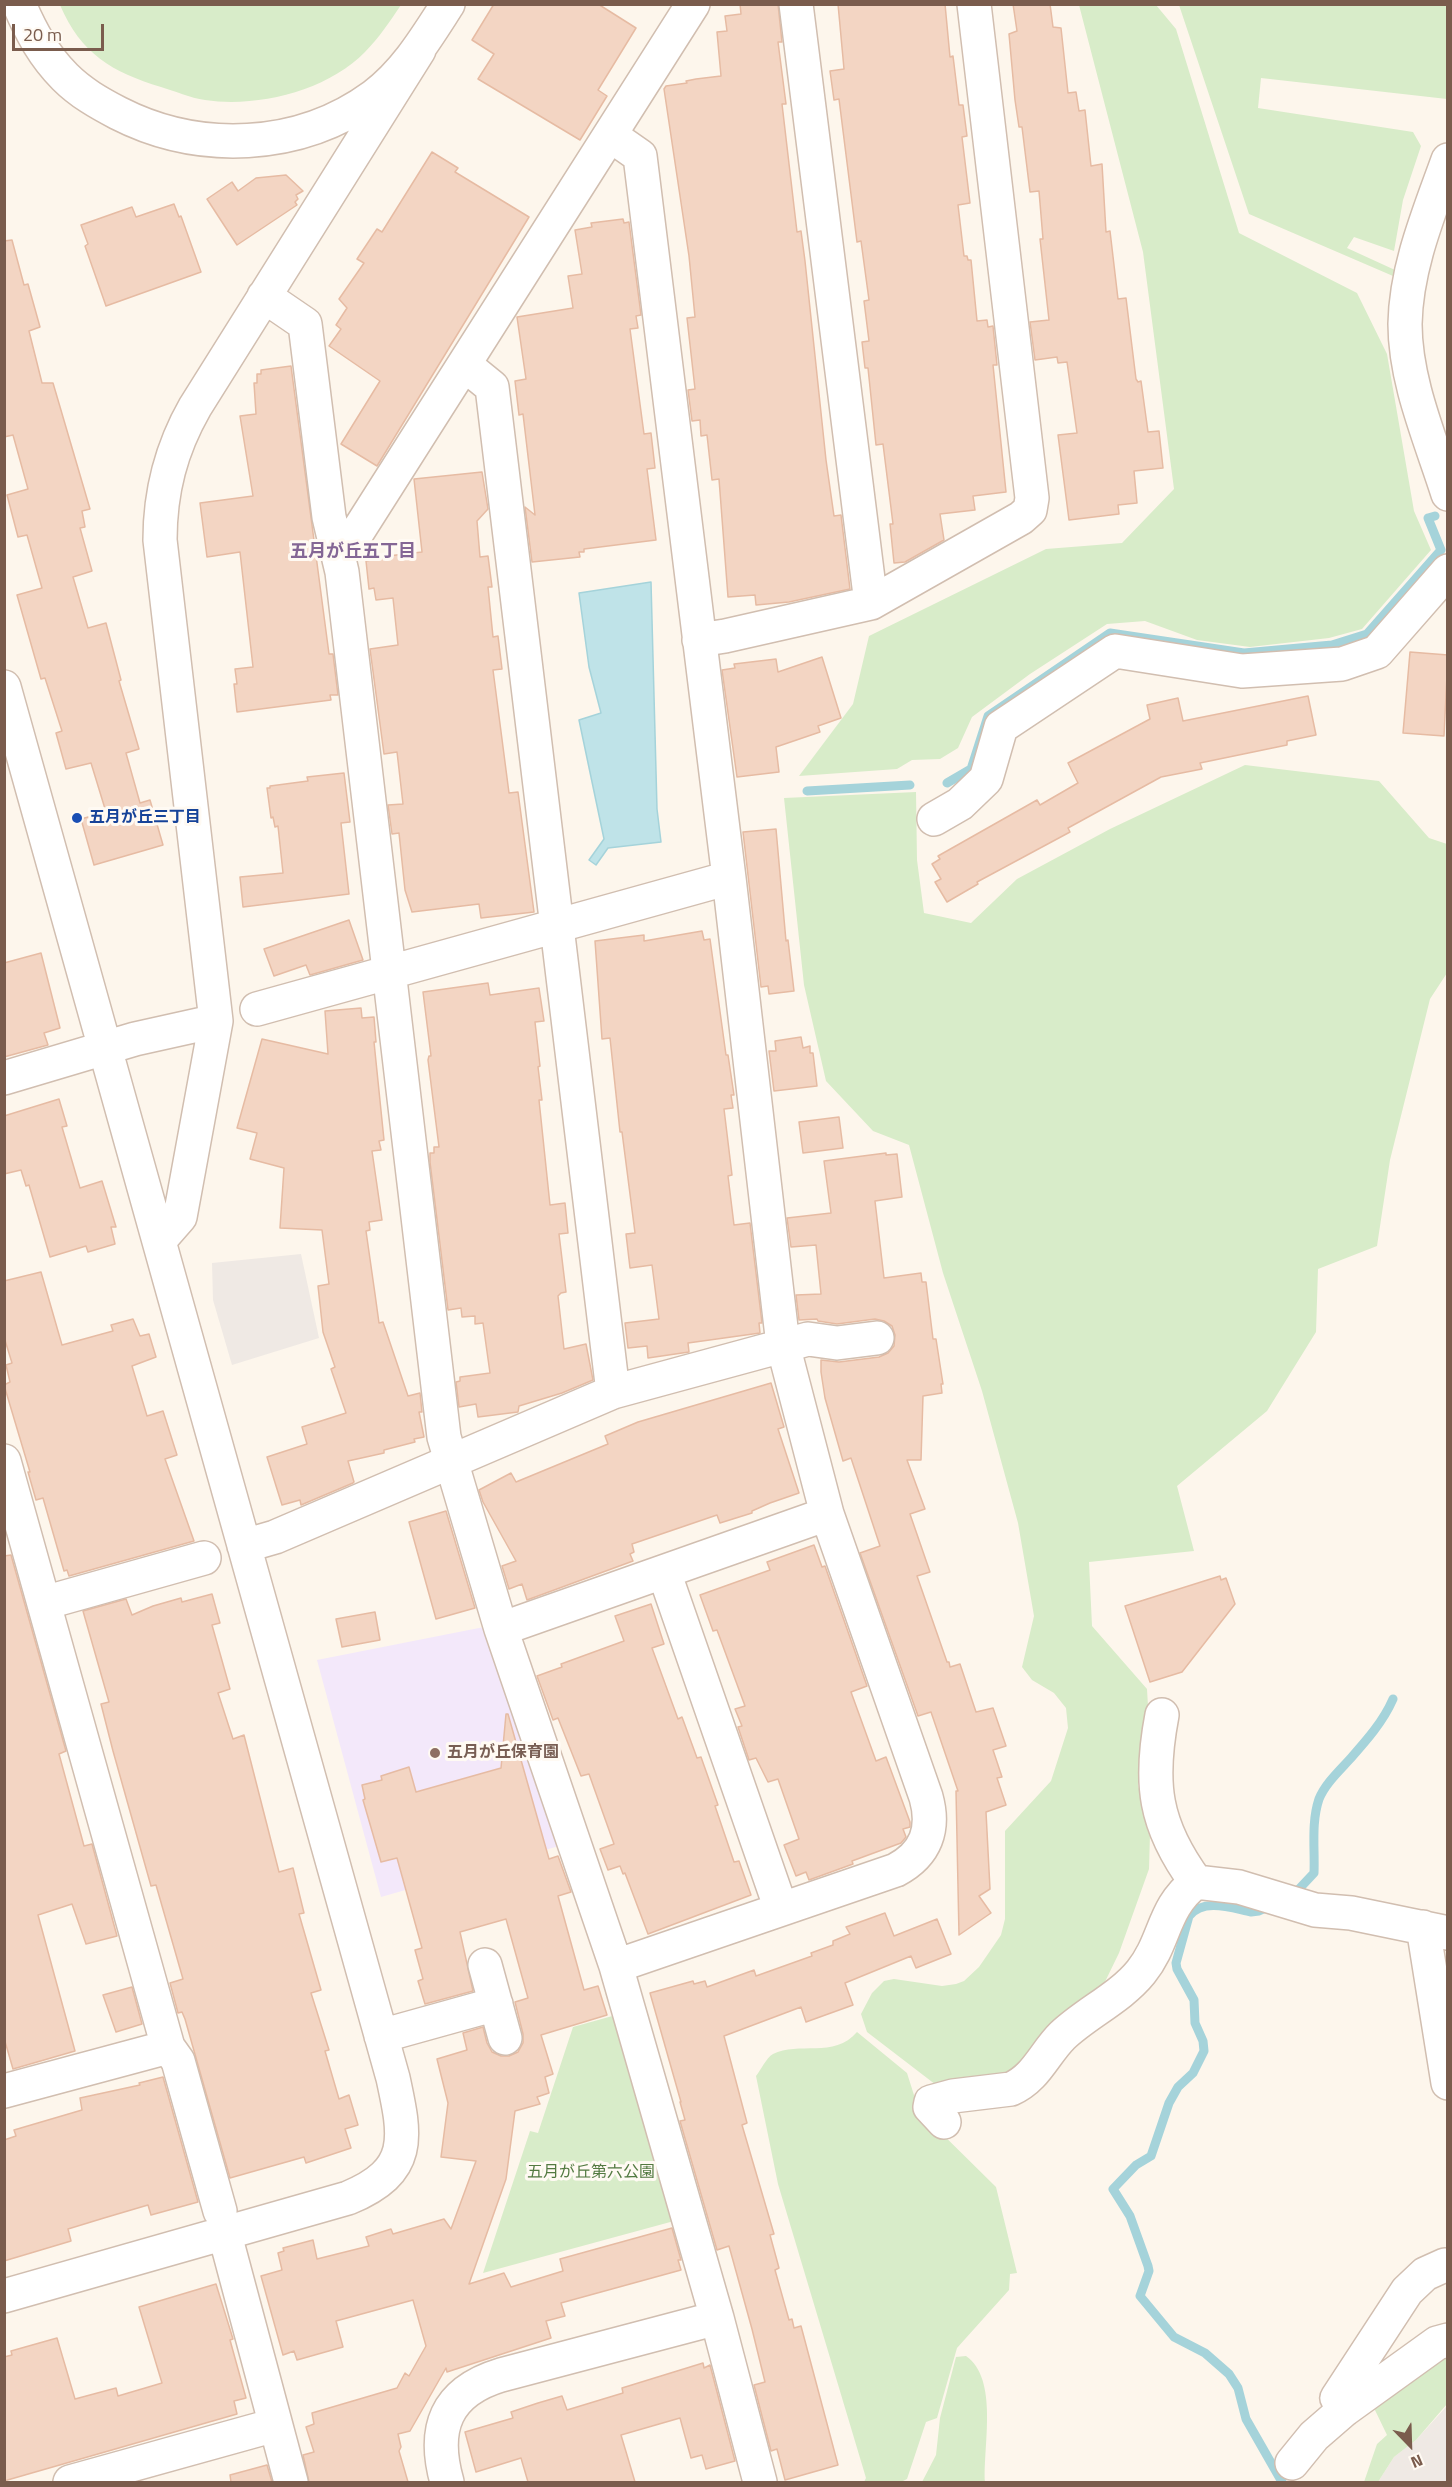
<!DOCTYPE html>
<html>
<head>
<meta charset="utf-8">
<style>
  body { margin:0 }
  #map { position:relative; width:1452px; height:2487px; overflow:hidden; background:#fdf6ec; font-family:"Titillium Web",sans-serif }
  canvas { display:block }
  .frame { position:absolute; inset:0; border:6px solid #7a5c4d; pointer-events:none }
  .north { position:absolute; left:1380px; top:2415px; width:60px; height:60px; -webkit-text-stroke:4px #fffaf3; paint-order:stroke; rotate:157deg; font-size:16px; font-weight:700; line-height:24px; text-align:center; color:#7a5c4d }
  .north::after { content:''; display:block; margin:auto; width:21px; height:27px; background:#7a5c4d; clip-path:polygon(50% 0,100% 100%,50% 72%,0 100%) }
  .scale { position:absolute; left:12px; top:24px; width:92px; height:27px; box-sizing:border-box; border:3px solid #7a5c4d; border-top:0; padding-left:8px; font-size:18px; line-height:21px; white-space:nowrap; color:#7a5c4d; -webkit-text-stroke:4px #fffaf3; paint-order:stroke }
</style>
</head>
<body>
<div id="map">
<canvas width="1452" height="2487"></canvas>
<div class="frame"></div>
<div class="north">N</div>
<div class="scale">20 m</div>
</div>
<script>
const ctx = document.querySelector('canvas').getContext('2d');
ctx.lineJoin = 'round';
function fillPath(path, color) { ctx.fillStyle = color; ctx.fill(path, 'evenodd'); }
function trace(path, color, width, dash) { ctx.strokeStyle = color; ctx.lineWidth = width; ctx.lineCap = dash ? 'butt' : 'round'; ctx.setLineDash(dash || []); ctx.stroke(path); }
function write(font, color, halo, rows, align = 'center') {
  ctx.font = font + ' "Titillium Web","Noto Sans JP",sans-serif'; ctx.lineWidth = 6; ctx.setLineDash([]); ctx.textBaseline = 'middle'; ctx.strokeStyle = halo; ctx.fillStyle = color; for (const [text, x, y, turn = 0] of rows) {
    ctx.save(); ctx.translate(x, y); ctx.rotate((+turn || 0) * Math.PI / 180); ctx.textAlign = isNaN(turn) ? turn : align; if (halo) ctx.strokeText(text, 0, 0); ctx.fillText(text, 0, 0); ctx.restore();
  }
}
fillPath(new Path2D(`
  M301 1254 319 1338 232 1365 213 1300 212 1263Z
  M1447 2406V2482H1378L1394 2457 1416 2440Z`), '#efe9e4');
fillPath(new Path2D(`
  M484 1627 559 1846 381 1897 317 1660Z`), '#f3e8fa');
fillPath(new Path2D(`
  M60 5H401C390 21 379 38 365 52 327 91 257 108 205 100 190 98 175 91 161 87 112 72 81 54 60 5Z
  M1079 5H1156L1176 29 1239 233 1357 293 1387 354 1414 511 1431 550 1362 629 1329 638 1250 647 1197 640 1145 621 1107 624 1030 674 972 717 958 748 940 759 912 760 897 769 799 776 853 704 869 636 1046 549 1122 543 1174 489 1143 252Z
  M1179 5H1447V99L1261 78 1258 108 1413 132 1421 146 1403 200 1394 251 1354 237 1347 248 1395 270 1393 276 1249 214Z
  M1245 765 1379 781 1429 838 1447 844V973L1430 999 1390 1160 1377 1246 1318 1269 1316 1332 1267 1411 1177 1486 1194 1551 1089 1562 1092 1626 1147 1689 1149 1723 1138 1785 1150 1834 1149 1869 1119 1953 1100 1992 1017 2073 940 2088 867 2032 861 2014 872 1993 884 1981 894 1979 942 1986 956 1984 964 1981 979 1967 1001 1935 1005 1919V1831L1051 1781 1068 1728 1066 1708 1054 1693 1032 1680 1022 1667 1034 1616 1018 1523 982 1391 943 1273 909 1145 873 1131 826 1081 804 985 784 798 916 792 917 860 924 913 971 923 1017 879 1110 829Z
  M616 2015 674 2221 483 2273 530 2131 538 2133 573 2027Z
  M857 2032 907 2073 919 2111 996 2187 1017 2273 1010 2274 1009 2290 957 2348 937 2418 926 2422 907 2479 901 2482H864L866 2478 778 2184 756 2076C761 2070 766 2058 773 2054 798 2041 834 2059 857 2032Z
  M1447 2352V2404L1416 2440 1394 2457 1378 2482H1364L1377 2444 1387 2435 1373 2406Z
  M966 2356C999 2379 983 2446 985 2482H922L936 2455 940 2418 956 2357Z`), '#d8ecc9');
const water = new Path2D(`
  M651 582 657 809 661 842 608 848 596 865 589 860 604 839 579 720 601 713 589 667 579 593Z`);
fillPath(water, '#bfe3e8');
trace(water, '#a5d3da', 1.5);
trace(new Path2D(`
  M947 783 971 769 988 716 1110 633 1244 653 1332 645 1367 634 1441 550 1428 518 1435 516
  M807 791 910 785
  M1290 1895 1299 1889 1314 1873C1315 1848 1311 1823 1319 1799 1325 1784 1339 1771 1350 1759 1366 1741 1383 1722 1393 1699
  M1270 1906 1259 1911 1251 1912C1231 1908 1204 1898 1189 1916L1176 1963 1177 1969 1194 2000 1195 2023 1203 2041 1204 2051 1193 2073 1178 2087 1169 2103 1151 2156 1136 2165 1113 2189 1130 2216 1148 2266 1149 2271 1140 2296 1174 2337 1205 2353 1229 2374 1238 2388 1246 2419 1282 2482`), '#a5d3da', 9);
const building = new Path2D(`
  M494 4H598L636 28 598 90 607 96 580 140 478 79 494 54 472 40Z
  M740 4H778L782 42H778L786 104H782L797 232 801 231 805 261 826 460 834 516 841 515 850 589 789 602 756 605 755 595 728 597 719 479 712 480 707 435 701 436 700 420 692 421 688 390 695 389 687 318 695 317 689 256 664 89 666 86 687 83 686 81 696 79 721 76 717 32 727 31 725 16 741 14Z
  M838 4H945L950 57 953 56 959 105H963L967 136 962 137 970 203 958 205 964 256H967L968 260H971L977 321 987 320 988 327 993 326 997 365H993L1006 492 973 496 975 510 940 514 944 540 905 562 894 563 890 524H893L883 444 876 445 868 368H865L862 342 869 341 864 301 869 300 861 241 857 242 839 99 834 100 830 71 844 69Z
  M1013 4H1050L1053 27 1061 28 1068 93 1076 92 1079 111 1085 110 1091 166 1102 164 1106 232 1110 231 1118 299 1126 298 1136 379 1138 382 1141 381 1148 432 1159 431 1163 468 1134 471 1137 503 1118 505 1119 514 1069 520 1058 435 1077 433 1067 362 1058 363 1057 357 1035 360 1030 322 1049 320 1040 239H1043L1039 191 1030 192 1022 127H1019L1015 100 1009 34 1017 31Z
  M432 152 458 168 455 172 529 217 377 466 341 444 380 381 329 346 341 329 336 325 347 308 339 299 364 263 357 259 377 229 382 232Z
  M286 175 303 191 296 195 298 199 295 202 297 205 237 245 207 199 232 182 238 191 256 178Z
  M174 204 179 217 181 216 201 272 106 306 85 246 88 244 81 225 132 207 136 217Z
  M623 219 624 223 629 222 641 315 636 316 638 328 630 329 644 434 651 433 655 468 647 469 656 540 584 549V552H579L580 557 532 562 525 507 535 515 523 414 519 415 515 381 526 379 517 317 573 308 568 276 582 274 575 230 592 227 591 223Z
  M12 240 24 285 28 284 40 327 29 331 42 383H53L90 509 82 511 85 527 80 528 92 571 73 577 88 628 106 623 121 680 119 681 139 749 126 753 140 803 150 800 163 845 94 865 81 819 106 812 91 763 66 769 56 733 62 731 45 678 41 679 17 595 42 588 27 535 18 537 7 495 28 489 13 435 4 437V241Z
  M291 366 329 654H333L338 695H330L331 700 237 712 234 684H237L235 669 253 667 240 552 207 557 200 503 253 496 240 416 256 414 254 383H257V374H261V370Z
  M482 472 488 509 477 521 480 557 488 556 492 587H488L493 637 498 636 502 669 493 670 509 793 518 792 534 912 481 918 479 904 412 912 405 890 399 833 392 834 388 805 403 804 397 752 384 754 370 649 398 645 393 598 376 600 374 588 369 589 366 561 371 560V558L422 552 414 479Z
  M1410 652 1448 655 1444 736 1403 733Z
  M822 657 841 718 818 726 820 732 776 747 779 772 737 777 722 670 735 668 734 664 776 659 778 672Z
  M1308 696 1316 735 1287 741V745L1200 763 1202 769 1161 777 1068 828 1070 832 977 882 978 884 947 902 935 882 941 879 932 864 940 859 938 856 1037 800 1040 805 1078 783 1068 763 1150 719 1147 705 1178 698 1183 721Z
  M344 773 350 822 341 823 349 894 243 907 240 877 283 873 278 826 275 827 273 817 271 818 267 788H270V786L308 781 307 777Z
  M776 829 786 941 788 940 794 991 769 994 768 986 761 987 743 832Z
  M349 920 363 960 310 975 306 965 274 976 264 949Z
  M702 931 704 940 710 939 726 1055H728L734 1095H731L733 1108 724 1109 732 1175 728 1176 734 1225 750 1223 762 1323H759L760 1333 688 1343 689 1352 648 1358 647 1346 628 1348 625 1323 659 1319 652 1265 630 1268 626 1234 635 1233 622 1132H620L610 1038 602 1039 595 941 644 935V941Z
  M41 953 60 1028 44 1033 48 1045 4 1057V963Z
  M488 983 490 995 539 988 544 1021 535 1022 540 1066 538 1067 542 1100H539L550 1205 565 1203 568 1233 559 1234 566 1292 561 1293 558 1296 564 1349 586 1344 593 1380 562 1393 519 1406 518 1412 478 1417 476 1404 459 1407 456 1382 460 1381V1377L490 1373 483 1323 475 1324V1316L462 1317 461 1308 448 1310 430 1162V1153H434V1147H439L428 1060 429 1056H431L423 992Z
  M361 1008 362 1018 374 1017 376 1042H374L384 1140 379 1141 381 1150 372 1151 382 1220 369 1222 370 1230 366 1231 375 1294 379 1323 383 1322 408 1396 420 1393 422 1412H419L424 1437 414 1439 415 1442 384 1450V1453L348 1461 354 1482 353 1483 301 1505 300 1500 282 1505 267 1457 307 1444 302 1427 346 1413 331 1369 335 1367 323 1332 318 1286 329 1284 322 1230 280 1228 284 1168 250 1159 257 1133 237 1128 262 1039 328 1054 325 1011Z
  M801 1037 803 1048 810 1046V1053H813L817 1086 774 1091 769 1051H776L775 1041Z
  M59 1099 67 1126 62 1127 80 1188 102 1181 116 1227H111L115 1244 88 1252 86 1246 50 1257 29 1185 26 1186 21 1170 4 1174V1116Z
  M839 1117 843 1148 803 1153 799 1122Z
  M886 1153V1155L897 1154 902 1197 875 1201 884 1278 921 1273 922 1282H926L933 1339H936L943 1384H941L942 1393 923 1396 921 1460H907L925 1509 910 1514 930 1572 917 1576 947 1662H949L950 1667 960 1664 976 1712 993 1708 1006 1746 993 1750 1002 1777 997 1778 1006 1805 986 1812 990 1889 979 1896 991 1913 959 1935 956 1791H958L931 1712 918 1716 860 1553 880 1546 851 1458 843 1461 825 1398 821 1372V1360L839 1362 879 1357 888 1353 894 1346 895 1335 892 1326 884 1321 875 1319 837 1324 818 1321 817 1319 799 1320 796 1295 821 1294 816 1245 791 1247 787 1218 831 1213 824 1161Z
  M41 1272 62 1345 113 1331 111 1325 133 1319 140 1336 149 1334 156 1357 132 1366 147 1416 163 1411 177 1455 165 1459 194 1541 69 1576 67 1570 64 1571 43 1498 36 1500 28 1472H30L4 1385 10 1382 6 1365 12 1363 4 1337V1281Z
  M771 1383 784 1427 778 1429 799 1493 770 1503 752 1511V1513L720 1523 717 1515 632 1544 634 1552 630 1554 633 1561 527 1600 522 1584 509 1589 502 1566 516 1561 483 1502 479 1490 511 1473 516 1482 608 1444 605 1436 638 1422Z
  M446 1511 475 1608 436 1619 409 1522Z
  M814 1545 822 1567 825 1566 867 1686 851 1692 876 1761 886 1757 910 1822V1827L903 1829 906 1837 901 1843 852 1861 853 1864 809 1880 806 1872 796 1876 784 1845 799 1839 778 1779 768 1782 756 1758 749 1760 738 1727 742 1726 735 1709 745 1706 717 1630 713 1631 700 1595 770 1570 767 1562Z
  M11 1555 66 1751 59 1754 84 1846 92 1844 117 1936 86 1944 72 1904 38 1915 75 2051 13 2069 4 2038V1556Z
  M1220 1576 1221 1580 1226 1578 1235 1604 1182 1672 1150 1682 1125 1606Z
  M212 1594 220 1623 212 1625 230 1689 218 1693 233 1739 244 1735 279 1872 293 1868 304 1913 299 1914 321 1990 311 1993 329 2050 325 2051 339 2099 349 2095 358 2125 345 2129 351 2148 306 2163 304 2157 230 2178 185 2019 182 2012 178 2013 170 1983 183 1979 156 1885 151 1886 113 1751 101 1704 109 1702 83 1611 126 1599 132 1615 153 1606 181 1598 182 1602Z
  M651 1604 664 1644 652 1648 678 1719 682 1717 697 1758 701 1757 718 1805 715 1806 734 1862 739 1861 751 1895 648 1934 625 1873 623 1874 620 1866 608 1870 600 1849 614 1844 589 1774 581 1776 558 1718 553 1720 537 1676 562 1667 561 1664 624 1641 615 1616Z
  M375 1612 380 1640 342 1647 336 1619Z
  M506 1714H508L549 1859 558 1856 571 1892 558 1896 584 1990 598 1986 607 2015 541 2035 553 2074 545 2077 549 2093 537 2097 540 2104 515 2111 506 2179 469 2284 504 2273 511 2287 563 2271 560 2259 672 2228 681 2260H678L681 2270 561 2303 565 2316 546 2321 551 2338 447 2372 446 2368 410 2431 398 2434 401 2447 399 2451 408 2482H309L303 2455 314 2452 306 2427 314 2424 312 2413 397 2388 405 2373 409 2376 426 2346 413 2300 336 2321 343 2347 297 2360 294 2351 283 2355 261 2276 282 2270 278 2253 284 2251 283 2248 313 2240 317 2259 369 2246 366 2237 391 2229 393 2234 444 2219 451 2229 476 2161 441 2157 448 2103 437 2059 467 2050 463 2033 483 2027 487 2043 492 2052 501 2056H509L518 2052 523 2043V2034L515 2002 528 1998 506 1919 460 1932 473 1991 425 2004 418 1981 423 1979 415 1950 422 1948 397 1858 381 1862 363 1800 365 1799 362 1785 382 1780 381 1776 409 1767 416 1792 501 1768Z
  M885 1913 894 1936 937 1919 951 1954 916 1968 911 1956 845 1983 853 2005 806 2022 801 2007 724 2036 747 2123 742 2125 774 2234 770 2235 779 2268 775 2270 789 2320 792 2319 794 2328 801 2326 838 2465 785 2480 777 2449 771 2451 754 2385 765 2382 752 2329 729 2246 717 2250 680 2121 685 2120 680 2102H681L650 1993 693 1981 694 1984 705 1981 707 1987 754 1970 756 1976 812 1956 811 1953 833 1945V1941L850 1934 846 1927Z
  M132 1987 142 2024 116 2032 103 1995Z
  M163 2077 198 2202 151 2215 148 2205 104 2218 68 2229 71 2241 4 2261V2140L16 2136 14 2130 82 2110 80 2098 140 2085 139 2083Z
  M216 2284 233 2339 230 2340 246 2398 234 2401 237 2414 4 2481V2357L12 2355 11 2351 57 2338 75 2399 116 2388 118 2396 162 2383 139 2307Z
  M703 2363 704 2368 710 2365 735 2461 706 2469 702 2455 691 2458 680 2418 621 2435 635 2482H528L521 2458 476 2472 465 2432 513 2418 511 2412 538 2403 562 2396 567 2410 623 2393 622 2388Z
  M267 2465 272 2482H231L230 2475Z`);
fillPath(building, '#f3d5c3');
trace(building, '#e6bba3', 1.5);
const minor = new Path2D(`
  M19 4C31 32 44 56 65 77 81 93 99 103 118 113 198 154 299 151 374 96 406 72 426 38 448 4
  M796 4 871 603
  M610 135 640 156 729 878 783 1345 827 1514 926 1797C935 1829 926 1854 896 1870L616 1966
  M1448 160C1429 213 1406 267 1405 324 1405 382 1431 440 1448 494
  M264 296 305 324 329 517 342 572 444 1437 501 1629 616 1966 717 2318 760 2482
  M465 365 492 387 613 1392
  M336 544 353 539 693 4
  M699 640 725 636 871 603 1021 518 1030 510 1032 498 974 4
  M4 687 393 2078C406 2138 413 2171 348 2198L4 2296
  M934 819 960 804 986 779 1001 727 1115 651 1242 671 1342 664 1377 652 1448 571
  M257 1009 729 878
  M4 1078 135 1039 216 1021
  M159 1241 180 1217 216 1021 160 540C160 491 171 449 195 407L419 50
  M4 1461 168 2047 178 2061 220 2211
  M244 1546 275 1537 613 1392 808 1339 837 1343 877 1338
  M664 1572 781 1909
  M44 1603 204 1558
  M501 1629 827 1514
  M1162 1715C1149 1783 1154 1825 1196 1882
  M1423 1927 1448 2083
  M485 1965 505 2038
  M381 2036 496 2004
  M4 2091 168 2047
  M944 2122 930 2107 931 2102 953 2096 1011 2089C1036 2078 1044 2054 1062 2036 1086 2013 1120 1998 1141 1972 1166 1941 1162 1908 1196 1882L1239 1887 1315 1910 1351 1913 1448 1933
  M225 2235 291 2482
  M1344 2410 1337 2398 1407 2291 1425 2274 1445 2265
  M1292 2463 1314 2436 1344 2410 1437 2343 1448 2340
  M70 2482 275 2425
  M447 2482C432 2429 445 2392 501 2375L717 2318`);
trace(minor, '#d1beb0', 36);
trace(minor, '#fff', 33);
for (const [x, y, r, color] of [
  [77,818,6,"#1a4fb4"],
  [435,1753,6,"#8d6e63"]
]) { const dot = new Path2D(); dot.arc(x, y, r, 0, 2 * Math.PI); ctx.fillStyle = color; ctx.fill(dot); trace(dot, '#fffaf3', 2); }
write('bold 16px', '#164399', '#fffaf3', [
  ["五月が丘三丁目",89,818]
], 'left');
write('bold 16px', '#785e54', '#fffaf3', [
  ["五月が丘保育園",447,1753]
], 'left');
write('16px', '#537a41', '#fffaf3', [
  ["五月が丘第六公園",591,2173]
]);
write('bold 18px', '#846695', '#fffaf3', [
  ["五月が丘五丁目",353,553]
]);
</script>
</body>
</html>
